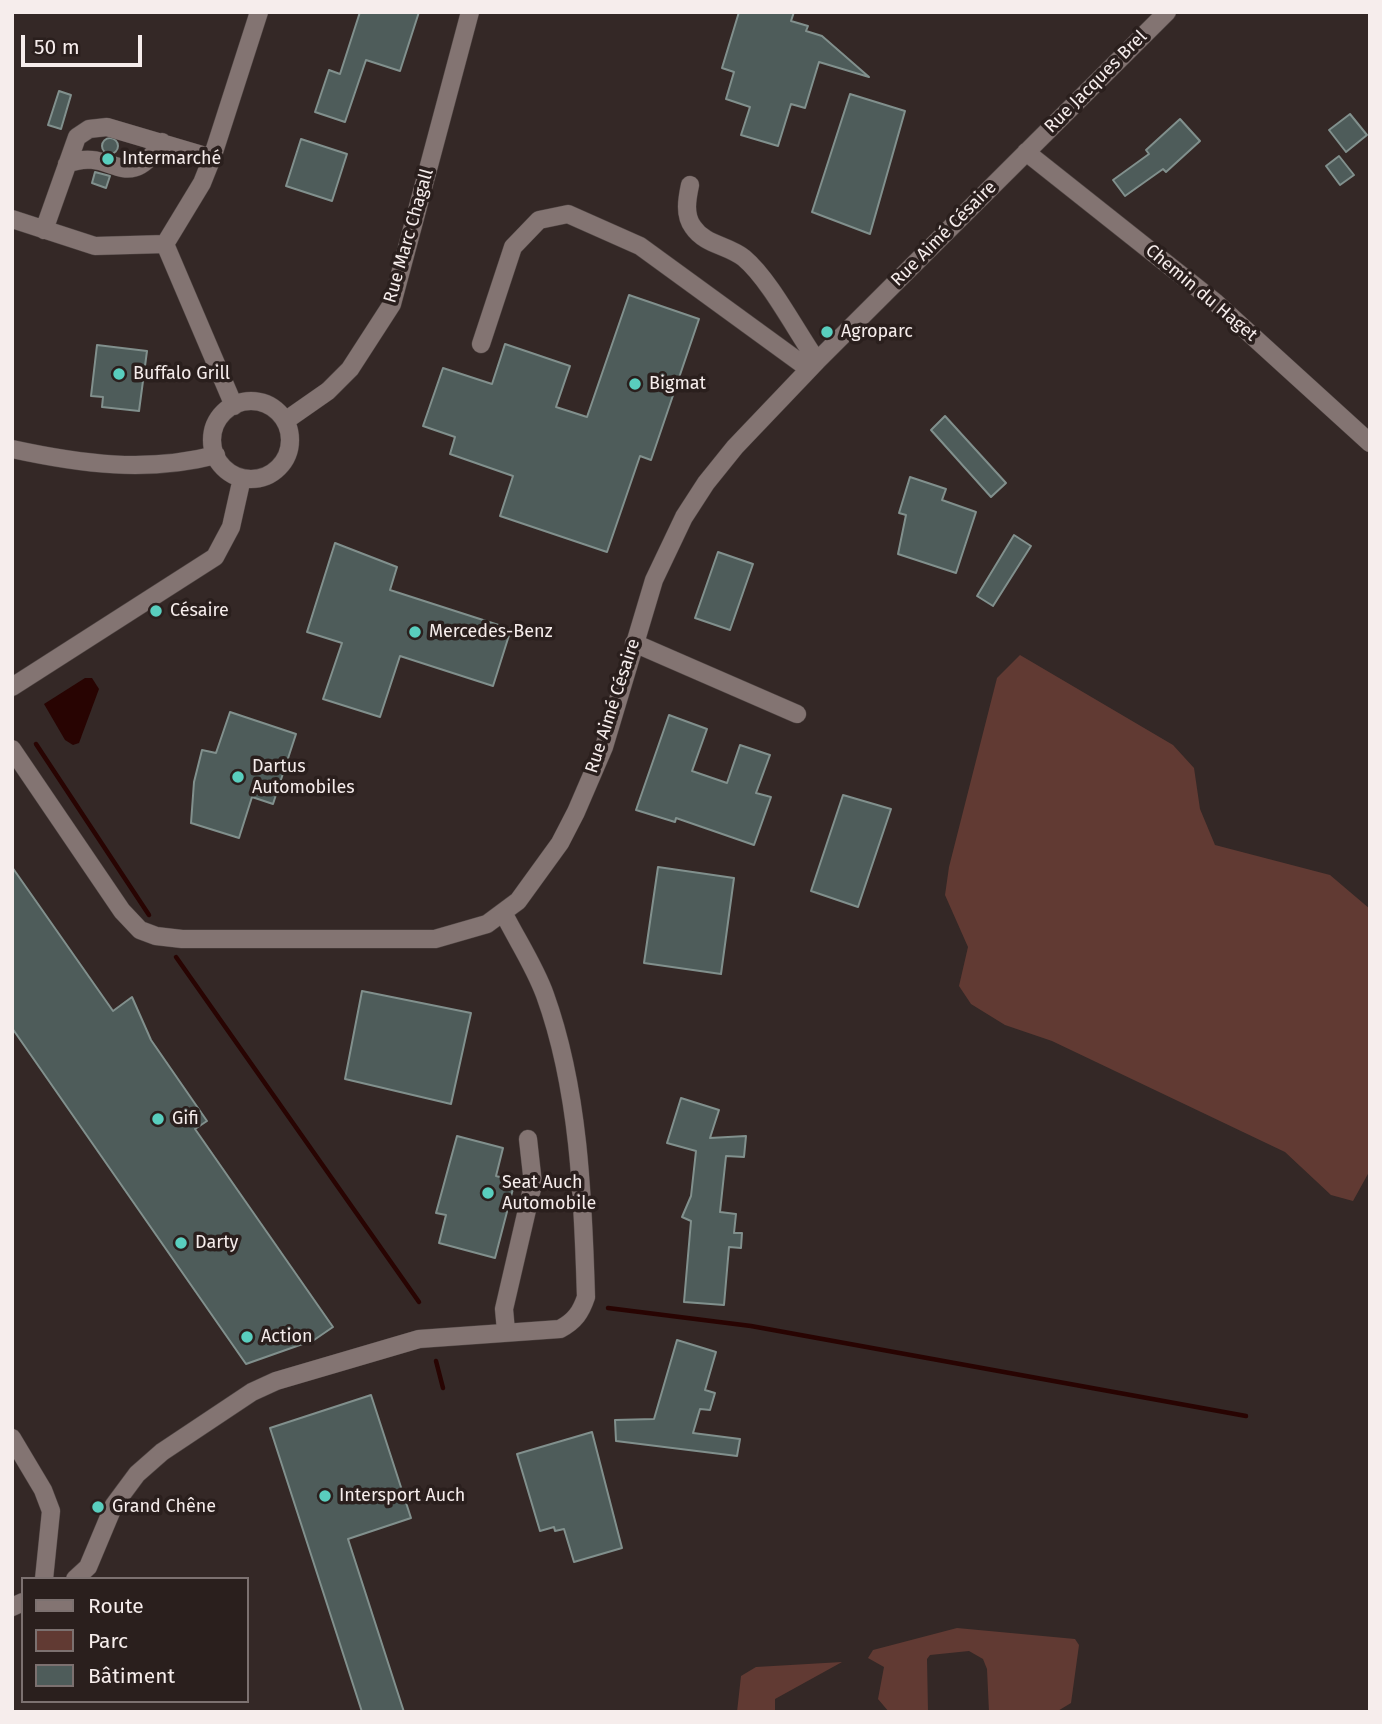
<!DOCTYPE html>
<html>
<head>
<meta charset="utf-8">
<style>
  body { margin:0 }
  #map { position:relative; width:1382px; height:1724px; overflow:hidden; background:#342826; font-family:"Fira Sans",sans-serif }
  canvas { display:block }
  .frame { position:absolute; inset:0; border:14px solid #f6edec; pointer-events:none }
  .legend { position:absolute; left:21px; top:1577px; width:228px; height:126px; box-sizing:border-box; background:#2a1f1d; border:2px solid #7c7170; margin:0; padding:9px 12px; list-style:none; font-size:21px; color:#f6edec }
  .legend li { display:flex; align-items:center; gap:14px; height:35px }
  .legend b { width:35px; border:2px solid #7c7170 }
  .scale { position:absolute; left:21px; top:35px; width:121px; height:32px; box-sizing:border-box; border:4px solid #f6edec; border-top:0; padding-left:9px; font-size:21px; line-height:24px; white-space:nowrap; color:#f6edec; -webkit-text-stroke:5px #2a1f1d; paint-order:stroke }
</style>
</head>
<body>
<div id="map">
<canvas width="1382" height="1724"></canvas>
<div class="frame"></div>
<ul class="legend">
<li><b style="height:9px;background:#837472"></b>Route</li>
<li><b style="height:19px;background:#613a33"></b>Parc</li>
<li><b style="height:19px;background:#4e5c5a"></b>Bâtiment</li>
</ul>
<div class="scale">50 m</div>
</div>
<script>
const ctx = document.querySelector('canvas').getContext('2d');
ctx.lineJoin = 'round';
function fillPath(path, color) { ctx.fillStyle = color; ctx.fill(path, 'evenodd'); }
function trace(path, color, width, dash) { ctx.strokeStyle = color; ctx.lineWidth = width; ctx.lineCap = dash ? 'butt' : 'round'; ctx.setLineDash(dash || []); ctx.stroke(path); }
function write(font, color, halo, rows, align = 'center') {
  ctx.font = font + ' "Fira Sans",sans-serif'; ctx.lineWidth = 7; ctx.setLineDash([]); ctx.textBaseline = 'middle'; ctx.strokeStyle = halo; ctx.fillStyle = color; for (const [text, x, y, turn = 0] of rows) {
    ctx.save(); ctx.translate(x, y); ctx.rotate((+turn || 0) * Math.PI / 180); ctx.textAlign = isNaN(turn) ? turn : align; if (halo) ctx.strokeText(text, 0, 0); ctx.fillText(text, 0, 0); ctx.restore();
  }
}
fillPath(new Path2D(`
  M1020 655 1173 745 1194 768 1200 809 1215 845 1330 875 1370 909V1160L1369 1172 1353 1201 1331 1195 1285 1152 1052 1041 1005 1025 971 1004 959 986 968 947 945 895 949 867 997 678Z
  M957 1628 1075 1639 1079 1645 1071 1703 1056 1712H989L987 1669 983 1659 969 1651 930 1655 927 1659 928 1712H889L878 1699 884 1667 868 1658 873 1650Z
  M842 1662 775 1699V1712H737L741 1676 756 1667Z`), '#613a33');
fillPath(new Path2D(`
  M85 678H92L99 689 79 743 73 745 65 740 44 704Z`), '#280402');
trace(new Path2D(`
  M36 744 149 915
  M176 957 419 1302
  M608 1308 751 1326 1246 1416
  M436 1361 443 1388`), '#280402', 4.5);
const building = new Path2D(`
  M360 12H419L400 71 366 60 345 122 315 112 329 70 340 74Z
  M739 12H794L791 21 808 26 806 31 822 36 869 77 819 62 805 108 791 104 778 146 741 135 750 107 726 99 734 72 722 68Z
  M59 91 71 95 61 129 48 125Z
  M850 94 905 111 870 234 812 212Z
  M1350 114 1367 135 1346 152 1329 130Z
  M1180 119 1200 141 1166 172 1163 169 1125 196 1113 180 1149 154 1146 150Z
  M102 146a8 8 0 1 1 16 0a8 8 0 1 1-16 0Z
  M301 139 347 154 332 201 286 186Z
  M1339 156 1354 175 1340 185 1326 166Z
  M95 172 110 176 106 188 92 183Z
  M629 295 699 319 651 460 640 456 607 552 500 516 513 476 450 454 455 437 423 426 443 368 492 384 505 344 570 366 556 407 587 417Z
  M97 345 147 351 139 411 102 407 103 397 91 396Z
  M945 416 1006 483 991 497 931 430Z
  M910 477 946 489 942 500 976 512 956 573 898 554 906 515 899 513Z
  M1014 535 1031 546 993 606 977 596Z
  M335 543 397 567 390 590 511 629 493 686 400 656 380 717 323 699 342 643 307 632Z
  M718 552 753 564 730 630 695 618Z
  M230 712 296 734 273 804 252 797 239 838 191 823 194 782 202 750 216 753Z
  M669 715 707 729 692 771 727 783 740 745 770 755 756 793 771 797 754 845 676 818 675 822 636 810Z
  M843 795 891 809 858 907 811 891Z
  M12 867 113 1011 132 997 151 1040 207 1121 195 1129 333 1327 314 1340 246 1364 12 1028Z
  M658 867 734 878 721 974 644 963Z
  M362 991 471 1013 451 1104 345 1079Z
  M681 1098 719 1110 710 1138 746 1136 744 1157 726 1156 720 1212 736 1214 734 1233H742L741 1248 729 1247 724 1305 684 1302 691 1221 682 1217 691 1196 696 1151 667 1143Z
  M457 1136 503 1148 496 1176 515 1181 495 1258 439 1243 446 1215 436 1213Z
  M677 1340 716 1352 705 1390 715 1393 710 1410 700 1409 693 1433 740 1439 737 1456 616 1441 615 1420 654 1419Z
  M371 1395 411 1518 348 1539 404 1712H362L270 1428Z
  M592 1432 622 1548 574 1562 564 1529 555 1531 554 1527 540 1531 517 1454Z`);
fillPath(building, '#4e5c5a');
trace(building, '#81908d', 2);
const minor = new Path2D(`
  M1026 152 1215 302 1370 443
  M67 164C113 145 125 198 162 142
  M690 185C687 199 684 215 693 227 705 245 728 245 744 258 770 280 796 331 817 361
  M12 219 95 246 165 244
  M44 230 77 137 89 129 107 127 212 158
  M481 344 513 247 539 220 568 214 640 246 809 369
  M212 440a39 39 0 1 1 78 0a39 39 0 1 1-78 0Z
  M234 406 165 244 202 183 212 158 259 12
  M285 421 328 391 350 369 392 304 470 12
  M12 449C81 464 147 473 216 455
  M634 643 797 714
  M12 687 215 557 231 527 242 478
  M12 749 122 911 140 930 156 936 182 939H435L487 924 518 901 560 843 576 812 604 747 654 580 684 517 706 483 735 447 817 361 1167 12
  M506 1331 504 1309 533 1184 528 1139
  M12 1438 43 1490 51 1511 44 1579
  M75 1579 88 1567 114 1505 137 1474 162 1452 252 1392 276 1381 419 1339 560 1329C575 1321 581 1312 586 1297 583 1197 579 1089 545 995 535 967 517 940 504 914
  M12 1607 23 1602`);
trace(minor, '#504644', 19);
trace(minor, '#837472', 18);
for (const [x, y, r, color] of [
  [108,159,7,"#59cebe"],
  [827,332,7,"#59cebe"],
  [119,374,7,"#59cebe"],
  [635,384,7,"#59cebe"],
  [156,611,7,"#59cebe"],
  [415,632,7,"#59cebe"],
  [238,777,7,"#59cebe"],
  [158,1119,7,"#59cebe"],
  [488,1193,7,"#59cebe"],
  [181,1243,7,"#59cebe"],
  [247,1337,7,"#59cebe"],
  [325,1496,7,"#59cebe"],
  [98,1507,7,"#59cebe"]
]) { const dot = new Path2D(); dot.arc(x, y, r, 0, 2 * Math.PI); ctx.fillStyle = color; ctx.fill(dot); trace(dot, '#2a1f1d', 2.5); }
write('18px', '#f6edec', '#2a1f1d', [
  ["Rue Jacques Brel",1096,82,-45],
  ["Rue Aimé Césaire",944,234,-45],
  ["Rue Marc Chagall",409,236,-74],
  ["Chemin du Haget",1201,293,40],
  ["Rue Aimé Césaire",613,706,-72]
]);
write('18px', '#f6edec', '#2a1f1d', [
  ["Intermarché",122,159],
  ["Agroparc",841,332],
  ["Buffalo Grill",133,374],
  ["Bigmat",649,384],
  ["Césaire",170,611],
  ["Mercedes-Benz",429,632],
  ["Dartus",252,767],
  ["Automobiles",252,788],
  ["Gifi",172,1119],
  ["Seat Auch",502,1183],
  ["Automobile",502,1204],
  ["Darty",195,1243],
  ["Action",261,1337],
  ["Intersport Auch",339,1496],
  ["Grand Chêne",112,1507]
], 'left');
</script>
</body>
</html>
